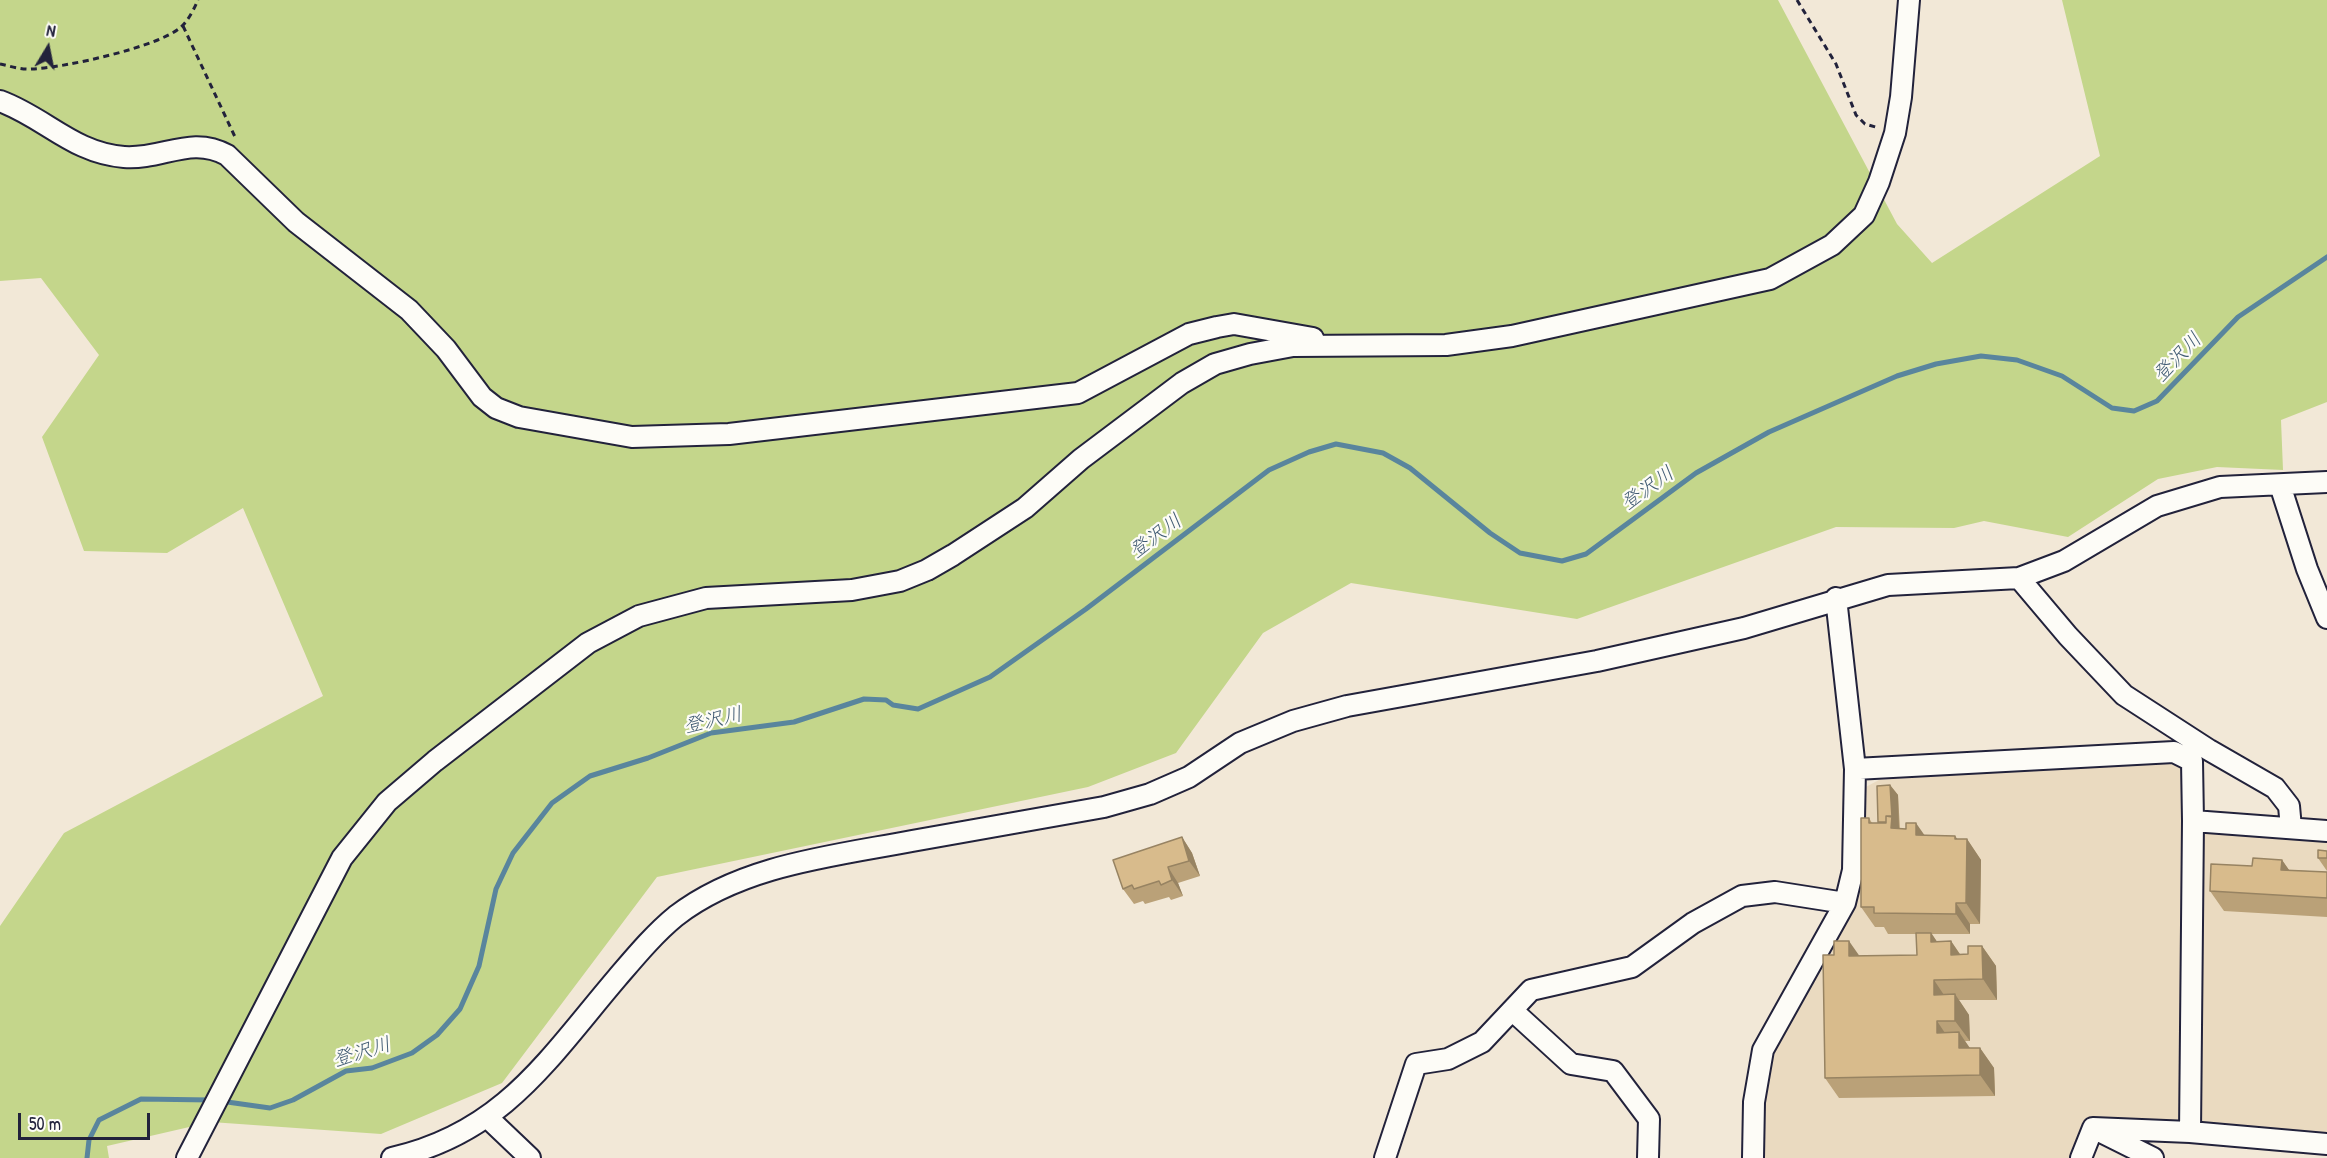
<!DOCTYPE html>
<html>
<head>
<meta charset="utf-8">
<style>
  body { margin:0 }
  #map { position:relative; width:2327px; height:1158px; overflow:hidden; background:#f2e8d7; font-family:"Patrick Hand",sans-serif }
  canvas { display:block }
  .north { position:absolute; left:18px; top:18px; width:60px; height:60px; -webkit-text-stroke:4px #fdfcf7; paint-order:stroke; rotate:10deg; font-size:16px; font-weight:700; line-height:24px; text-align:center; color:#22223b }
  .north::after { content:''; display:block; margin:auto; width:21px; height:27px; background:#22223b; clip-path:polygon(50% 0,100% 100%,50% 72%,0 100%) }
  .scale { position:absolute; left:18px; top:1113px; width:132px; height:27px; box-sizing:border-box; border:3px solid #22223b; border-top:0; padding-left:8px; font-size:18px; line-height:21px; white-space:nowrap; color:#22223b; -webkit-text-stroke:4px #fdfcf7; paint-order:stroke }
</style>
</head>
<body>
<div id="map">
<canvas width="2327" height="1158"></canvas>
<div class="north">N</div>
<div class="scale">50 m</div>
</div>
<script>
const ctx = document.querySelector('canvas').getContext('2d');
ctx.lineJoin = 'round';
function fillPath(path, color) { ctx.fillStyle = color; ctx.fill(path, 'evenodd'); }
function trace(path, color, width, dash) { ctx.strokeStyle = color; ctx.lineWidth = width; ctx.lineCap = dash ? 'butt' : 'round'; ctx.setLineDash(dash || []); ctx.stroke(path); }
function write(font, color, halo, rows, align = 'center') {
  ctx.font = font + ' "Patrick Hand","Klee One",sans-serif'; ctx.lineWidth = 4.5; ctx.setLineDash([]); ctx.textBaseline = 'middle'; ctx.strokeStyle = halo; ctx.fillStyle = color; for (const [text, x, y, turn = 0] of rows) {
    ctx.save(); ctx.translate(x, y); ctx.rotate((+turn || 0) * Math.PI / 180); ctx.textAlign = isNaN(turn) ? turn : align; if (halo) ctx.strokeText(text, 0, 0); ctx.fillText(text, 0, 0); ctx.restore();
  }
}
fillPath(new Path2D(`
  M2178 760 2185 769 2182 1117 2173 1124H2085L2072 1158H1763V1092L1774 1045 1855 896 1862 789 1879 780Z
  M2203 828 2327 839V1137L2202 1127Z`), '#eadac0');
fillPath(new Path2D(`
  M0 0H1778L1897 224 1932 263 2100 156 2062 0H2327V402L2281 420 2283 470 2217 467 2158 479 2068 537 1984 521 1954 528 1836 527 1577 619 1351 583 1263 633 1176 753 1088 787 657 877 502 1083 381 1134 211 1122 107 1146 109 1158H0V926L64 833 323 696 243 508 167 553 84 551 42 437 99 355 41 278 0 281Z`), '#c4d68b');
trace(new Path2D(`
  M220 1101 270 1108 293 1100 346 1071 372 1068 412 1053 437 1035 460 1009 479 966 496 889 513 853 552 803 590 776 648 758 711 733 794 722 864 699 886 700 893 705 918 709 990 677 1086 609 1269 470 1309 452 1336 444 1383 453 1410 468 1490 533 1520 553 1562 561 1586 554 1696 473 1769 432 1897 376 1936 364 1981 356 2017 360 2062 376 2112 408 2134 411 2157 401 2238 317 2327 257
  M87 1158 89 1140 99 1120 141 1099 211 1100`), '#59859d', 5);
const minor = new Path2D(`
  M0 101C46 118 73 153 124 157 162 160 191 135 227 155L296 222 409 310 446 349 482 397 496 408 519 417 632 437 729 434 1078 393 1189 334 1217 327 1234 324 1313 338
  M2280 485 2307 569 2327 618
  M2019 578 2068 636 2124 695 2209 750 2275 788 2289 806 2291 828
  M1836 598 1855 769 2174 752 2192 761 2193 821 2327 831
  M1513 1011 1571 1064 1613 1071 1649 1119 1648 1158
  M488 1118 530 1158
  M2101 1132 2153 1158
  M2190 1132 2327 1144
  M187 1158 342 858 387 802 435 761 588 643 639 616 706 598 852 590 900 581 927 570 953 555 1025 508 1081 459 1182 383 1215 364 1250 354 1293 346 1446 345 1512 336 1770 279 1832 245 1864 215 1879 182 1895 133 1901 97 1909 0
  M392 1158C503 1133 548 1059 617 978 635 957 654 934 676 916 742 865 833 856 912 841 976 830 1040 818 1104 807L1150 794 1189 777 1240 743 1293 721 1347 706 1597 661 1744 628 1888 585 2019 578 2064 561 2157 506 2220 487 2327 482
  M1385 1158 1416 1064 1448 1059 1482 1042 1531 990 1632 967 1693 923 1742 896 1775 892 1845 903
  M1753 1158 1754 1102 1763 1050 1845 903 1853 870 1855 769
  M2081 1158 2093 1128 2190 1132 2193 821`);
trace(minor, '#22223b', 24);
trace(new Path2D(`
  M1797 0 1836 64 1856 115 1865 124 1879 128
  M183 26 236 139
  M0 64C10 66 21 70 32 69 63 68 159 47 181 27 188 21 194 9 198 0`), '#22223b', 3, [6, 4.5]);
trace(minor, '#fdfcf7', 20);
fillPath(new Path2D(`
  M1890 785 1898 795 1900 829 1925 835 1955 836 1957 839H1967L1981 860 1980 924H1970V934H1932L1937 942 1951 941 1960 954H1968L1982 946 1996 966 1997 1000H1959L1969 1015 1970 1041H1965L1970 1048H1980L1994 1068 1995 1096 1839 1098 1825 1078 1859 956 1917 955 1916 934H1888L1884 927H1875L1861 907 1869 818 1872 823H1879L1878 822Z
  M1182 837 1192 853 1200 876 1178 883 1183 896 1171 900 1169 897 1145 904 1143 901 1134 904 1123 889Z
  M2327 851V871L2318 858Z
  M2282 860 2289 870 2327 872V917L2224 911 2210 891 2252 866Z`), '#baa178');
fillPath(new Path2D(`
  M1890 785 1898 795 1899 828 1906 837 1891 828Z
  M1916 823 1930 843 1916 835Z
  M1955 836 1967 852V839L1981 860 1980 924 1966 903Z
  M1182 837 1192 853 1200 876 1189 861Z
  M2282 860 2296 880 2281 870Z
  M1168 867 1178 883 1183 896 1172 880Z
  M1956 903 1970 924V934L1956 914Z
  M1931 933 1945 953 1931 942Z
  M1849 941 1863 961 1849 956Z
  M1951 941 1965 962 1951 955Z
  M1982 946 1996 966 1997 1000 1983 979Z
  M1934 980 1948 1001 1934 995Z
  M1955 994 1969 1015 1970 1041 1955 1021Z
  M1937 1021 1951 1042 1937 1033Z
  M1959 1032 1973 1053 1959 1048Z
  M1980 1048 1994 1068 1995 1096 1980 1075Z`), '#978362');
const building = new Path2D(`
  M1890 785 1892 817 1886 816V822H1878L1877 786Z
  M1886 816H1892L1891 828 1906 829V823H1916V835L1955 836V839H1967L1966 903H1956V914L1874 913V907H1861V818H1869V823H1886Z
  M1182 837 1189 861 1168 867 1172 880 1161 885 1159 881 1134 889 1132 885 1123 889 1113 860Z
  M2318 850 2327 851V858H2318Z
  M2253 858 2282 860 2281 870 2327 872V898L2210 891 2211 864 2252 866Z
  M1916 933H1931V942L1951 941V955L1968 954V946H1982L1983 979 1934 980V995L1955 994V1021H1937V1033L1959 1032V1048H1980V1075L1825 1078 1823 955H1834V941H1849V956L1917 955Z`);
fillPath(building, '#d8bb8c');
trace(building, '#978362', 1.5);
write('italic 20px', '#425c74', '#fdfcf7', [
  ["登沢川",2178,358,-46],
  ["登沢川",1648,489,-36],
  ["登沢川",1156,537,-37],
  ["登沢川",713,721,-13],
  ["登沢川",362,1053,-17]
]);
</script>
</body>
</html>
